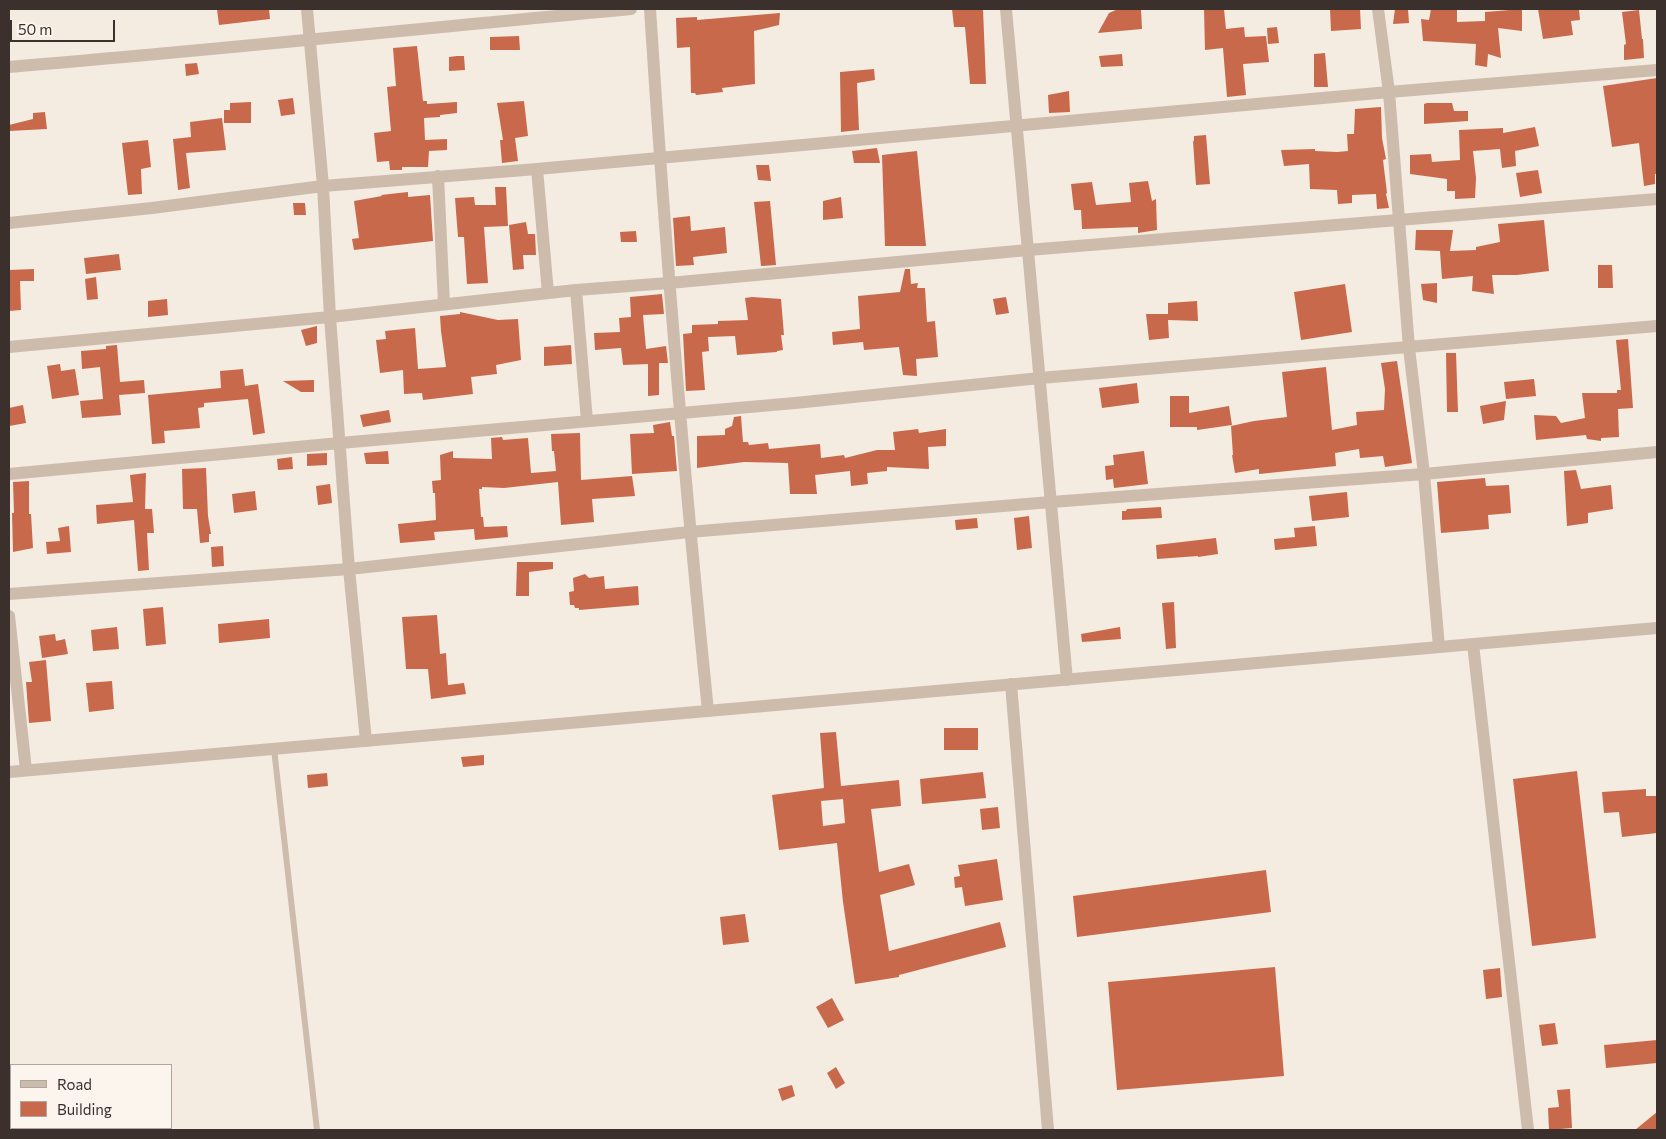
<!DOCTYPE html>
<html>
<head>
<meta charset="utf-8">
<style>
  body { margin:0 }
  #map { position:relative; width:1666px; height:1139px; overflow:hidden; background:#f4ebe1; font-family:Commissioner,sans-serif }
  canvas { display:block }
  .frame { position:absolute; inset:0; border:10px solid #3b302b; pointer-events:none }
  .legend { position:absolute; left:10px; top:1064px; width:162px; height:65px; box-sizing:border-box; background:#fbf5ee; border:1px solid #aea6a0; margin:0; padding:6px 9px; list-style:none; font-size:15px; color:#3b302b }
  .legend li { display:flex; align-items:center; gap:10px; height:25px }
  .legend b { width:25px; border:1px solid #aea6a0 }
  .scale { position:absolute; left:10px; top:20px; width:105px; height:22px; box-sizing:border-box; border:2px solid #3b302b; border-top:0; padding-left:6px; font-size:15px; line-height:18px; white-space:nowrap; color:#3b302b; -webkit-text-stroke:4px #fbf5ee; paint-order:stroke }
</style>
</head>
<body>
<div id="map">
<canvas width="1666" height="1139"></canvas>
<div class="frame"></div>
<ul class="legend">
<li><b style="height:6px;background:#cdbbac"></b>Road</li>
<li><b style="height:14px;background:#c8694b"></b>Building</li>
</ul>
<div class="scale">50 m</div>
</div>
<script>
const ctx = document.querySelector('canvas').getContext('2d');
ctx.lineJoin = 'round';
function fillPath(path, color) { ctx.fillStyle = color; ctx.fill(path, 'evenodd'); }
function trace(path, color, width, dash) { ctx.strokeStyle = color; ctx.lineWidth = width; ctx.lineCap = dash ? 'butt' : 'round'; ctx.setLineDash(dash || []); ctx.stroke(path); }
fillPath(new Path2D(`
  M217 9H269L270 19 219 25Z
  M952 9H983L986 84H970L965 27H954Z
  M1118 9H1141L1142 29 1098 33 1109 13Z
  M1204 9H1224L1226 29 1244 27 1245 37 1266 36 1269 62 1243 64 1246 95 1227 97 1223 48 1205 50Z
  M1330 9H1360L1361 29 1331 31Z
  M1395 9H1408L1409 23 1393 24Z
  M1431 9H1457V22L1485 21V12L1522 9V31L1498 28 1501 58 1488 54 1487 67 1475 65 1476 44 1423 41 1421 19 1429 20Z
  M1538 9H1579L1580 20 1571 21 1573 35 1543 39Z
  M1639 10 1642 39H1643L1644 58 1624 60V45L1626 44 1622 12Z
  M780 13 779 25 754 31 755 84 722 88 723 92 696 95 695 93H691L690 47 677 48 676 18 697 17V20Z
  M1277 27 1279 43 1268 44 1267 28Z
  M519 36 520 50H490V37Z
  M417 46 423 101H427V104L457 102V113L440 115V117L424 118 425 140 447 139V150L429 151 428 167H402V170H390L389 161 377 162 374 133 391 131 387 87 396 86 393 48Z
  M1325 53 1328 87H1314V54Z
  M1122 54 1123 66 1101 67 1099 56Z
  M457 56H464L465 70 449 71V57Z
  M197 63 199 74 186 76 185 64Z
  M874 69 875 80 857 83 859 130 841 132 840 72Z
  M1657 78V174H1655V184L1644 186 1639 143 1612 147 1603 86Z
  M1069 91 1070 112 1049 113 1048 95Z
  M293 98 295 114 281 116 278 100Z
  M524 101 528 136 515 138 518 161 502 163 500 140H503L497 103Z
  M251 102V123H224V110H230V103Z
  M1427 103H1452L1454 111H1468V121L1424 124V104Z
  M1381 107 1382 138 1386 159 1383 160 1387 193 1386 194 1389 208 1377 209 1376 194 1352 195V203L1338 204 1337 190 1310 189 1309 164 1284 166 1281 150 1315 149V151L1337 152 1348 151 1347 134H1354L1355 109Z
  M45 112 47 129 9 131V125L33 119V113Z
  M222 118 226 150 186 153 190 188 178 190 173 139 191 137 190 122Z
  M1535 127 1539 146 1515 151 1516 166 1502 168 1500 149 1473 151 1476 178 1475 198 1455 199V191H1447V179L1410 174V155L1431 154 1432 162 1460 160 1459 130 1503 128V133Z
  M1206 135 1210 184 1196 185 1193 141H1194V136Z
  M148 140 151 167 141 169 142 194 128 195 122 143Z
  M877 148 880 163H854L852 151Z
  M917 151 926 246H885L882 155Z
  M756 165H769L771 181 758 180Z
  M1538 170 1542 193 1520 197 1516 173Z
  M1148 181 1152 201 1156 199 1157 230 1138 233V227L1082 229 1081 210H1074L1071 184 1092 182 1096 205 1131 202 1129 183Z
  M495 187H506L508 226 484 227 488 283 467 284 464 237H458L455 198 474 197 475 205H496Z
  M408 192V197L430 195 433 241 354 250 352 239 359 238 354 201 382 196 381 195Z
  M841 197 843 218 823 220V201Z
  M770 201 776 265 761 266 754 202Z
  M293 203H305L306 215H294Z
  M690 216 691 231 725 227 727 253 693 257 694 265 676 266 673 218Z
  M1544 220 1549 271 1517 275H1492L1494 294 1472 291 1473 276 1442 279 1440 251 1415 250 1416 230H1453L1450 251 1476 250V247L1500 242 1498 224Z
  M526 222 528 234H535L536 255H523L524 269 513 270 509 225Z
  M636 231 637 242H621L620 232Z
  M119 254 121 270 86 274 84 258Z
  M1598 265H1612L1613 288H1598Z
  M34 269V281H20L21 310 9 311V270Z
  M905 269H910L911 284 918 283 917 288H925L927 322 935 321 938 357 916 359 917 376 903 375 899 347 864 350 863 342 833 345 832 332 860 329 858 296 900 292Z
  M96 277 98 299 87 300 85 279Z
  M1437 283V303L1423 300 1421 284Z
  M1345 284 1352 332 1301 340 1294 292Z
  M662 294 664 314 643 315 646 349 666 346 668 363H659V395L648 396V364L623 365 621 348 595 350 594 333 620 332 619 318 631 317 630 297Z
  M752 297 781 299 784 335H781L783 350 777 351V352L737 355 735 336 708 337 709 351 702 352 705 390 686 391 683 334 692 333V325L718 324V321L748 320 745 298Z
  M1006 297 1009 313 996 315 993 299Z
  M167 299 168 315 148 317V301Z
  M1197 301 1198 321 1168 320 1169 338 1149 340 1146 314H1168V303Z
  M460 312 498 320 518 319 521 360 496 365 497 374 471 377 473 394 423 400 422 393 404 394 403 370 380 373 376 340 386 339 385 331 415 328 418 369 446 367 441 331 440 316 460 314Z
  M317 326V343L306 346 301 330Z
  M1628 339 1633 408 1618 409 1619 437 1601 438V441L1587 439 1586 435 1536 440 1534 415 1556 416 1561 423 1585 418 1582 393H1617V390H1621L1616 340Z
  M117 345 120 382 144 380 145 393 119 395 121 415 82 418 80 401 103 399 100 367 82 369 81 351 106 349V346Z
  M571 345 572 364 544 366V347Z
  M1446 353H1456L1458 412H1447Z
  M1397 361 1412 463 1385 467 1383 456 1360 458 1359 449 1335 453 1336 466 1259 474V469L1235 473 1232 455H1233L1231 426 1254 421 1287 417 1282 372 1326 367 1332 430 1357 425 1356 412 1384 410 1385 389 1381 363Z
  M60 364 61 371 75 369 79 395 52 399 47 366Z
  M243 369 245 386 258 384 265 433 253 435 248 399 204 403V407L198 408 200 428 164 431 165 443 152 444 148 395 221 388 220 371Z
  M1534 379 1536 396 1506 399 1504 382Z
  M314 380V392H301L283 381Z
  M1137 383 1139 403 1102 408 1099 388Z
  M1170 396H1189V413L1229 406 1232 425 1197 430V427H1170Z
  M1506 401 1504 420 1483 424 1480 406Z
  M23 405 26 423 9 426V408Z
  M389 410 391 422 363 427 360 415Z
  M741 416 743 442H748L749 445 768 443 769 449 820 444 821 458 844 455 845 458 877 450H895L893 432 918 429 919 433 946 429V446L928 447 929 469 887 467V471L867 473 868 484 851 486 850 471 815 475 817 494H790L788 463 744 462 697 468V436L725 435V429L732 426 734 417Z
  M670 422 672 436H674L677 471 632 474 630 434 654 433 653 425Z
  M580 433 581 480 632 476 635 496 592 499 594 522 561 525 558 482 504 488 482 487V489H479L481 517H483L484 527 507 526 508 537 475 540 474 529 434 532 435 540 400 543 398 524 436 520 435 493H433L432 481 441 480 440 455 453 451V458L492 459 491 438 502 437 503 440 528 438 531 473 556 471 554 451H552L551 434Z
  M388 451 389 464H366L364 453Z
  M1144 451 1148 484 1114 488 1113 479 1106 480 1105 466 1114 465 1113 455Z
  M327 453V465L307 466V454Z
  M292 457 293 469 278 470 277 459Z
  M206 468 208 516 211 534H209V542L200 543 197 509H183L182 469Z
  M1576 470 1581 489 1611 485 1613 509 1588 513V523L1567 526 1564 471Z
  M146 473 145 509H152L154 533H147L149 570 138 571 134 520 97 524 96 505 133 502 130 475Z
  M1485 478 1486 486 1509 485 1511 513 1488 515 1489 529 1441 533 1437 482Z
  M29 481V514H31L33 548 13 552 12 513H14L13 482Z
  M330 484 332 503 318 505 316 486Z
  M255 491 257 510 234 513 232 494Z
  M1347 492 1349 517 1312 521 1309 496Z
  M1161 507 1162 518 1122 520V511H1126L1127 509Z
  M1029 516 1032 548 1017 550 1014 518Z
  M977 518 978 528 956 530 955 520Z
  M69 526 71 552 47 554 46 542 60 541 58 528Z
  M1315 526 1317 546 1275 550 1274 539 1295 537 1294 528Z
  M1216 538 1218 554 1198 557V556L1157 559 1156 545Z
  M223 546 224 566 212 567 211 547Z
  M517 562H553V569L529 572V596H516Z
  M585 574 589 578 604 576 605 589 638 586 639 605 579 610V608H575L574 605H570L569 592 574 591 573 578Z
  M1174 602 1176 648 1166 649 1162 603Z
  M163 607 166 644 146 646 143 609Z
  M437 615 440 654 446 653 448 685 464 683 466 694 431 699 428 669H406L402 617Z
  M269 619 270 638 219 643 218 624Z
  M117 627 119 649 93 651 91 630Z
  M1120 627 1121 639 1082 642 1081 634Z
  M55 634 56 641 65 639 68 654 42 658 39 636Z
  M46 660 51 721 29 723 26 682H32L29 662Z
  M112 681 114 709 89 712 86 683Z
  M944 728H978V750H944Z
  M836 732 841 786 899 780 901 806 871 809 879 872 909 864 915 885 880 895 889 951 1000 922 1006 947 899 975V977L855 984 843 902 837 843 779 850 772 795 824 788 820 733ZM843 799 845 823 823 826 821 801Z
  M484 755V765L463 767 461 757Z
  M1577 771 1596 938 1532 946 1513 779Z
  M983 772 986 798 922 804 920 779Z
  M327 773 328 786 308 788 307 775Z
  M1646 789V796H1657V833L1622 837 1619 812 1604 813 1602 792Z
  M998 807 1000 828 982 830 980 809Z
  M997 859 1003 900 965 906 962 887 955 888 954 877 960 876 958 865Z
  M1266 870 1271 912 1077 937 1073 896Z
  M745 914 749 942 723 945 720 917Z
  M1275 967 1284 1076 1117 1090 1108 982Z
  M1500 968 1502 997 1486 999 1483 970Z
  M832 998 844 1020 828 1028 816 1007Z
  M1555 1023 1558 1044 1542 1046 1539 1025Z
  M1657 1040V1063L1606 1068 1604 1045Z
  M836 1067 845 1083 836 1089 827 1073Z
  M792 1085 795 1096 782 1101 778 1089Z
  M1570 1089 1572 1128 1549 1130 1548 1108 1559 1107 1557 1090Z
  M1657 1112V1130H1635Z`), '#c8694b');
trace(new Path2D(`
  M274 749 317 1130`), '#cdbbac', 6);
trace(new Path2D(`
  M307 9 323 186 330 317 349 569 366 741
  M650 9C665 243 684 477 708 711
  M1378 9 1389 92 1409 348 1424 474 1439 647
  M9 67C216 50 424 28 631 9
  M537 169 548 293
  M438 176 444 304
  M9 223 152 208 323 186 537 169 1389 92 1657 70
  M576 290 587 421
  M9 347 330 317 576 290 669 283 1028 250 1657 199
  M9 474 340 443 795 403 1040 378 1657 326
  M9 594 349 569 689 532 1051 502 1424 474 1657 452
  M9 616 26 770
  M1473 644 1528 1130
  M1011 684 1048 1130`), '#cdbbac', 12);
trace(new Path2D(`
  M1006 9 1067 680
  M9 772 1657 628`), '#cdbbac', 12);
</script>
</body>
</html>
